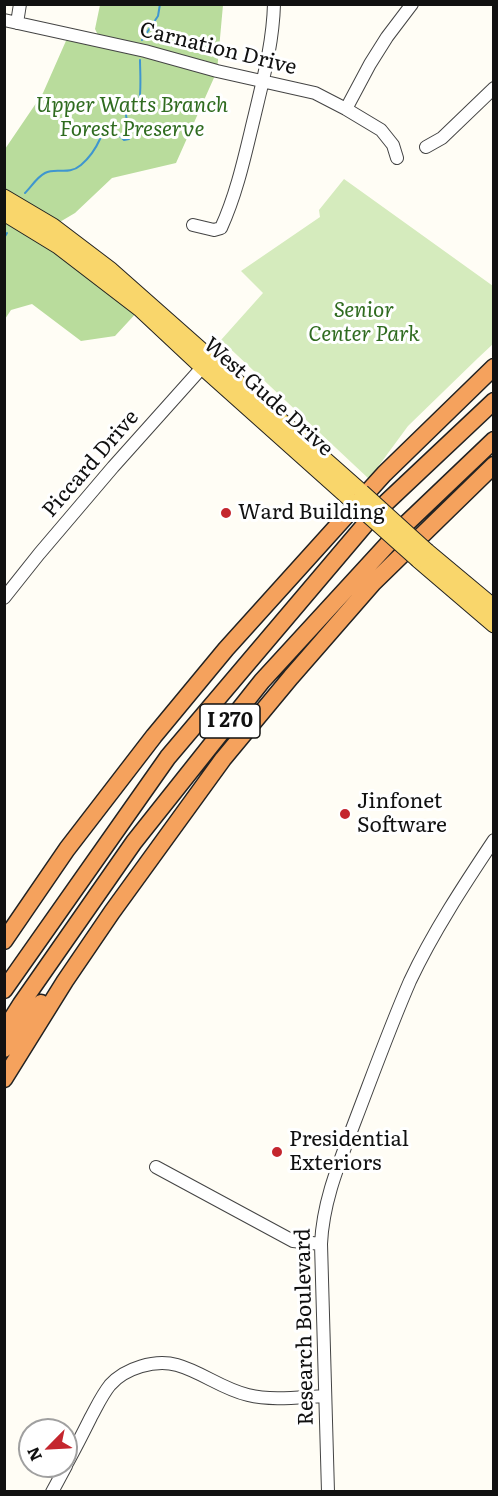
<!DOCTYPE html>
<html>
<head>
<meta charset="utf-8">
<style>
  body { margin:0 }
  #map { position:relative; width:498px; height:1496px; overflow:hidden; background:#fffdf5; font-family:Literata,serif }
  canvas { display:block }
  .frame { position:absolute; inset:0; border:6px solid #111; pointer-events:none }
  .north { position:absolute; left:18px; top:1418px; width:60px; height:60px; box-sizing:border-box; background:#fff; border:2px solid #a0a0a0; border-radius:50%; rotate:246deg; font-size:16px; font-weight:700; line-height:24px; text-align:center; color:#111 }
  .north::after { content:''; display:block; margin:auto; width:21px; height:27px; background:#c4262e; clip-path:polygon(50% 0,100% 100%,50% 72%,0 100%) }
</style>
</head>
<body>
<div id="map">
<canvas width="498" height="1496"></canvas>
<div class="frame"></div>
<div class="north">N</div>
</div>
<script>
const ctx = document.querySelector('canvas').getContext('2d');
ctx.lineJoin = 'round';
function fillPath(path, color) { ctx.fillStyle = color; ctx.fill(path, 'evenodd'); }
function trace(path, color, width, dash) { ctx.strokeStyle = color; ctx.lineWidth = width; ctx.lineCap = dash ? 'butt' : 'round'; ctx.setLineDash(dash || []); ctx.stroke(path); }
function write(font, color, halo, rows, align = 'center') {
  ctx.font = font + ' Literata,serif'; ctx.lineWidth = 6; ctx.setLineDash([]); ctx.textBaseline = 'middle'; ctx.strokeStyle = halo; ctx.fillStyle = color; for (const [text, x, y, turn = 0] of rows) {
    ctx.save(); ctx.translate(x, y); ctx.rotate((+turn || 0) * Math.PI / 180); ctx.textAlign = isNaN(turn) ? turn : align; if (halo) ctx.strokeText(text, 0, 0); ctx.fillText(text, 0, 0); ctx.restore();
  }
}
fillPath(new Path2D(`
  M344 179 493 286V344L478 358 408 426 369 479 221 340 263 293 241 271 320 217 319 210Z`), '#d5ebbd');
fillPath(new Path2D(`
  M100 5H223L217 71 176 163 112 178 75 213 53 226 5 197V149L43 93 69 34 101 41 95 29Z
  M5 213 140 309 115 336 81 341 32 304 11 310 5 319Z`), '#b9dc9c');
trace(new Path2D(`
  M142 40 158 16 160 4
  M25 193C31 187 37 177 45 173 57 167 68 176 81 165 88 159 96 148 100 139 103 134 103 131 107 127H110L124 140 129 139C135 129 125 123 126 113 130 111 135 108 138 104 142 98 140 70 140 60
  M4 238 7 233`), '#3f96cf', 2);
const minor = new Path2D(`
  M4 20 145 51 217 71 315 93 346 109 381 130 393 145 397 158
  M17 23 20 4
  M346 109 370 64 387 37 412 4
  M426 147 442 138 494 88
  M193 225 214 230 221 228C237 193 245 155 254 118 263 80 273 43 274 4
  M4 598 39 554 113 467 207 362
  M156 1167 293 1241 321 1244
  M66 1465C75 1449 83 1433 91 1417 97 1406 102 1395 110 1385 125 1368 155 1359 177 1365 202 1372 222 1389 248 1395 272 1401 300 1397 325 1396
  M52 1492 66 1466
  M328 1492 321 1244C323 1200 340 1161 355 1121 373 1074 390 1027 410 981 433 932 464 885 494 840`);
const major = new Path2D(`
  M4 197 53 226 111 270 362 492
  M4 213 58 246 140 309 203 368 353 502
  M427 551 494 607
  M418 560 494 625`);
const highway = new Path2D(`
  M4 941 67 849 154 736 226 649 384 474 494 367
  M4 990 168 757 374 514 494 401
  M4 1031 21 1004 134 842 262 681 408 522 494 440
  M4 1049 41 1003
  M4 1079 65 981 112 912 223 759 291 677 373 583 494 465`);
trace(minor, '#444', 14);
trace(major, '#222', 17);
trace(highway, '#222', 19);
trace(minor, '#fff', 12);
trace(major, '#f9d66b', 15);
trace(highway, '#f5a25d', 16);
const majorBridge = new Path2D(`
  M362 492 427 551
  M353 502 418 560`);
trace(majorBridge, '#222', 17, []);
trace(majorBridge, '#f9d66b', 15);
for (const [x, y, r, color] of [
  [226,513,6,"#c4262e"],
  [345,814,6,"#c4262e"],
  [277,1152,6,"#c4262e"]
]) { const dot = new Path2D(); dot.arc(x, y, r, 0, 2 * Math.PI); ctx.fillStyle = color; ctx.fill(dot); trace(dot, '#fff', 2); }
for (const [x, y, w] of [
  [230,721,60]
]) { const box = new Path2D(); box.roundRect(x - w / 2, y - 17, w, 34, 4.5); ctx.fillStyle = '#fff'; ctx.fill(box); trace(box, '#111', 1.5); }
write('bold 20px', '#111', null, [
  ["I 270",230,721]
]);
write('21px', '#111', '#fff', [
  ["Carnation Drive",218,49,14],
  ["West Gude Drive",268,397,42],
  ["Piccard Drive",91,464,-49],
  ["Research Boulevard",305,1327,-91]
]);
write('italic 21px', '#2f6b1f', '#fff', [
  ["Upper Watts Branch",132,106],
  ["Forest Preserve",132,130],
  ["Senior",364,311],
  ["Center Park",364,335]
]);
write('21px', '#111', '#fff', [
  ["Ward Building",238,513],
  ["Jinfonet",357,802],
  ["Software",357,826],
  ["Presidential",289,1140],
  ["Exteriors",289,1164]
], 'left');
</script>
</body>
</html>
